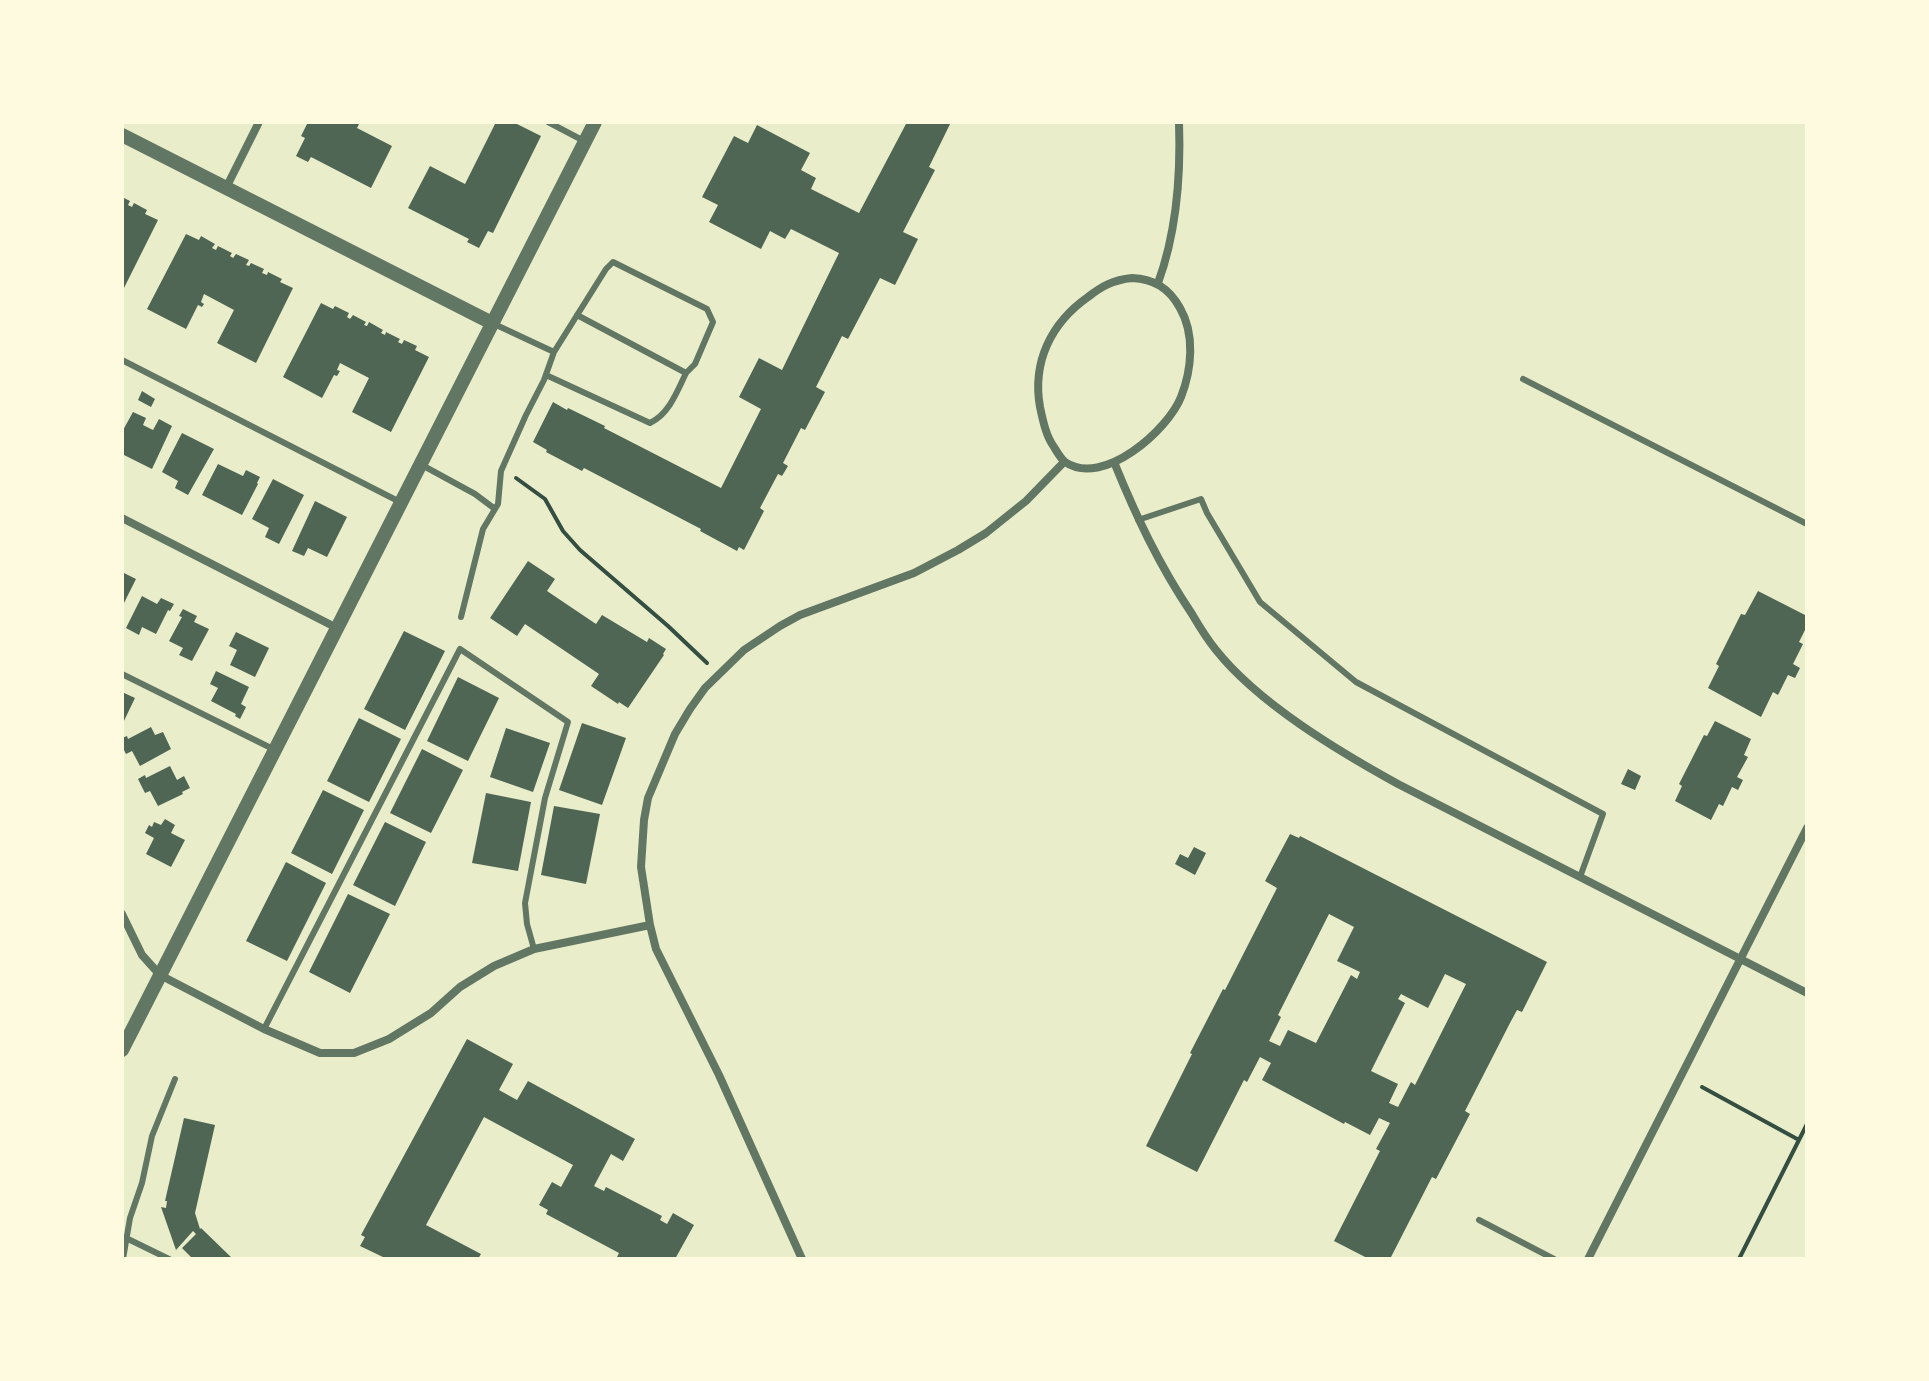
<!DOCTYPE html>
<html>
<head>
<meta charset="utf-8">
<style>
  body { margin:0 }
  #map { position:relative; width:1929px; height:1381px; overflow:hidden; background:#e9edc9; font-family:"DejaVu Sans",sans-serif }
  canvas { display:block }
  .frame { position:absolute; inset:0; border:124px solid #fefae0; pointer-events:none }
</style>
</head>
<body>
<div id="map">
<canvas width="1929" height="1381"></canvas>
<div class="frame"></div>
</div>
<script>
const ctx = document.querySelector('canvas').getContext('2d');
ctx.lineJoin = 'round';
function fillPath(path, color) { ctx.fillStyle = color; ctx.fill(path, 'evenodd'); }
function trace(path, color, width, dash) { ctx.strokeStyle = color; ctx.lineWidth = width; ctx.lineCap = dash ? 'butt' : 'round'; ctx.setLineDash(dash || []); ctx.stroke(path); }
fillPath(new Path2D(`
  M308 122H360L357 128 392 146 371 188 311 157 308 162 296 156 305 138 301 136Z
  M496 122H513L541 136 493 233 488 231 479 248 467 242 469 239 408 208 430 166 465 184Z
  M907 122H951L929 167 935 170 903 232 918 239 895 285 880 278 848 339 842 336 816 387 825 392 805 430 801 428 783 463 788 466 782 476 778 474 760 508 764 511 744 550 739 547 737 551 700 531 701 529 584 468 582 471 546 452 547 450 533 442 553 402 567 410 568 408 605 426 604 428 721 488 761 409 739 397 759 358 782 370 839 253 791 229 785 239 770 231 761 249 709 222 718 205 702 197 734 136 748 143 757 125 810 153 801 170 816 178 811 189 859 213Z
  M122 197 130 201 128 205 132 207 134 203 147 210 145 214 158 220 122 292Z
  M186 234 199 240 201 236 215 244 212 248 216 250 218 246 232 253 230 256 233 258 236 254 249 260 246 265 249 266 251 263 264 269 262 273 267 275 268 272 282 279 280 282 293 288 256 363 217 343 234 310 204 294 201 302 204 304 202 307 198 305 186 329 147 309Z
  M321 303 333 309 335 306 349 313 347 317 350 319 353 315 366 322 364 325 367 326 369 322 383 330 381 333 385 335 386 332 400 339 398 342 402 344 404 340 417 346 415 350 429 357 391 432 352 412 369 378 340 363 337 370 340 371 337 376 334 375 322 398 283 377Z
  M142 391 155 399 151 407 138 400Z
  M133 412 146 418 143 425 153 430 159 419 172 426 152 469 122 454V432Z
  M182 433 214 449 188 495 175 488 178 481 162 472Z
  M218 464 243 476 246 470 260 477 257 483 258 484 242 515 202 495Z
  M273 479 304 495 279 544 265 537 269 528 252 519Z
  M315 501 347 517 327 557 308 548 304 556 292 551Z
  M528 561 555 579 547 591 596 624 602 615 647 642 649 638 666 649 663 654 664 655 628 708 619 702 618 704 591 686 599 674 525 624 517 636 490 618Z
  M122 572 136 579 122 607Z
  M1758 591 1807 616V626L1799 642 1803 644 1793 664 1800 668 1795 678 1788 675 1778 695 1773 692 1761 717 1708 688 1719 666 1716 664 1741 614 1745 615Z
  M142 596 157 604 161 598 174 604 170 611 168 610 156 634 142 627 139 635 126 628Z
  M183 609 197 616 194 622 209 629 192 661 179 655 183 648 169 641 182 617 179 616Z
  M404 631 445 651 405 730 364 709Z
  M236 632 269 648 255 677 230 665 237 650 229 646Z
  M216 671 249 687 241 704 246 707 240 719 235 716 236 714 211 701 218 688 210 684Z
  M458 677 499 698 468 761 427 741Z
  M122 692 135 698 122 725Z
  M359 718 401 739 369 802 327 781Z
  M1715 721 1751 739 1744 755 1748 757 1737 777 1743 780 1738 790 1732 787 1723 806 1719 804 1711 820 1675 801 1682 786 1679 784 1704 735 1707 736Z
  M582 723 626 738 602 805 559 790Z
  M151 727 155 735 163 732 171 749 140 766 132 751 126 754 122 746V738L127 736 128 739Z
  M506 728 550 743 533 792 490 777Z
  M422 749 463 770 431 833 390 813Z
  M170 766 177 780 184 776 190 788 182 792 183 794 158 806 150 791 145 793 138 779 145 775 146 778Z
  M1628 769 1641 776 1635 790 1621 784Z
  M323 790 364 810 332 874 291 853Z
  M486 793 531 802 518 871 472 863Z
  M554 806 600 814 586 884 541 875Z
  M165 819 175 825 171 833 185 840 171 867 146 854 154 838 145 833 149 825 152 827 154 822 161 825Z
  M385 822 426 842 395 906 353 885Z
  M1290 834 1299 838 1300 836 1547 962 1522 1012 1517 1010 1510 1023 1465 1111 1470 1114 1436 1179 1432 1177 1390 1259H1369L1334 1241 1380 1151 1376 1149 1390 1123 1379 1118 1370 1135 1345 1122 1344 1124 1262 1080 1271 1063 1260 1057 1247 1082 1244 1080 1197 1172 1146 1146 1192 1054 1190 1053 1223 989 1225 990 1277 888 1265 881ZM1329 914 1354 927 1337 961 1360 972 1357 979 1351 975 1316 1043 1288 1030 1280 1046 1269 1041 1281 1017 1278 1015ZM1445 974 1466 984 1415 1085 1411 1082 1398 1107 1389 1103 1398 1084 1371 1071 1405 1003 1398 999 1401 994 1428 1008Z
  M1194 847 1206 853 1195 875 1175 864 1180 854 1188 858Z
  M286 862 326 883 287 961 246 941Z
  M348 894 390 914 350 993 309 972Z
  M467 1039 513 1064 499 1090 517 1100 528 1081 635 1139 623 1161 611 1154 594 1186 604 1191 606 1187 662 1216 660 1220 667 1224 673 1213 694 1225 675 1259H616L619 1253 546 1214 548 1210 539 1205 552 1182 561 1187 573 1165 484 1117 426 1225 481 1254 478 1259H384L385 1258 360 1246 365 1237 361 1235Z
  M184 1118 215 1125 195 1213 200 1229 201 1228 233 1259H193L182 1248 196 1234 193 1231 176 1250 161 1207 166 1208 167 1201H165Z`), '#4f6655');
trace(new Path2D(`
  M516 478 545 499 563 531 580 550 668 626 707 663
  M1702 1087 1799 1140
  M1739 1259 1807 1124`), '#344e41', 4);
trace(new Path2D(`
  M548 122 584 141
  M492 323 554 352
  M122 360 400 502
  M546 375 650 423C669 414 677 392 686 373
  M1523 379 1807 524
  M420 464 475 494 495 509
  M1138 520 1201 499 1207 513 1260 602 1356 682 1603 814 1580 877
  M461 617 483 529 498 504 501 471 526 415 544 380 554 352 606 269 613 262 707 309 713 322 695 364 686 373 577 315
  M122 674 273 749
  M264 1029 460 649 568 722 545 798 525 903 527 924 534 949
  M1479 1220 1554 1259
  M126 1238 169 1259
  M123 1259 130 1218 142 1183 152 1136 175 1079`), '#617663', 6);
trace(new Path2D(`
  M226 188 259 122
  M1132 278C1154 279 1169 288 1180 308 1195 334 1192 369 1181 397 1168 430 1103 488 1065 462 1061 459 1057 452 1054 447 1046 436 1043 421 1040 407 1032 362 1051 323 1088 297 1102 286 1113 280 1132 278Z
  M1158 283C1177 231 1181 177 1179 122
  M1114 462C1136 516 1159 565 1192 614 1199 626 1207 639 1216 650 1258 703 1338 751 1398 784L1807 993
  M122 518 337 628
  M122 914 142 955 160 975 264 1029 320 1053H354L389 1039 431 1013 460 987 494 966 534 949 650 925
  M802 1259 719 1075 656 949 650 925 641 867 644 820 648 798 675 734 690 709 705 688 744 650 780 626 800 615 914 573 958 550 986 533 1026 501 1064 462
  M1588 1259 1807 828`), '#617663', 8);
trace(new Path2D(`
  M122 135 492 323
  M122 1050 595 122`), '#617663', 14);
</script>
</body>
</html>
